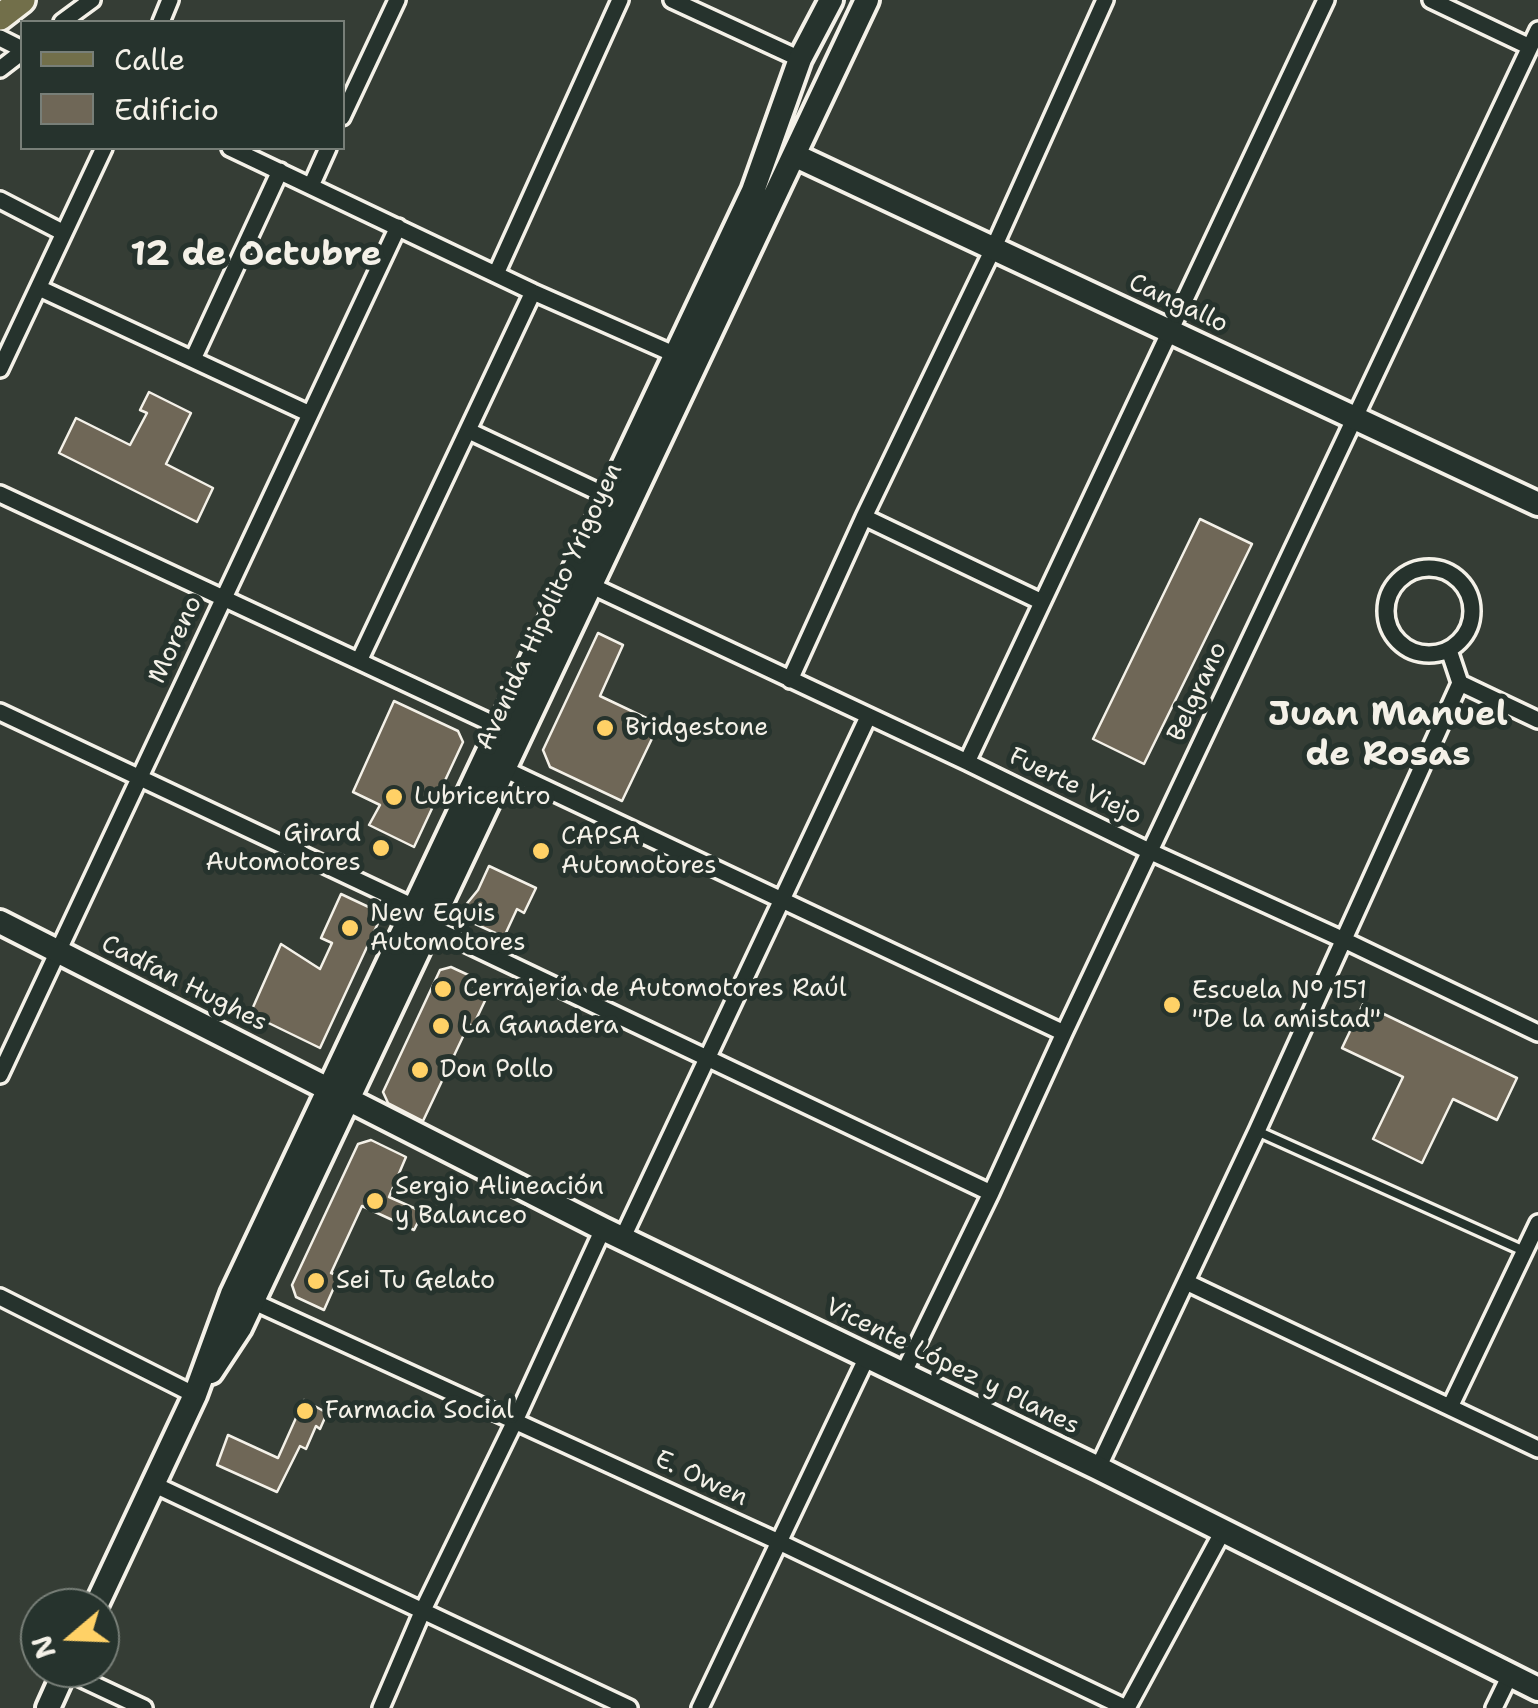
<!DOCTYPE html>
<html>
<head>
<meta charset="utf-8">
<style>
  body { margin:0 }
  #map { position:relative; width:1538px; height:1708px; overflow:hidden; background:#353d35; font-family:"Shantell Sans",sans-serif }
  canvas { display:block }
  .legend { position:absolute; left:20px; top:20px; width:325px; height:130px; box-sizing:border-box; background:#26332d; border:2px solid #787f78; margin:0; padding:12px 18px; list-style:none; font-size:30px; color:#f4f1e8 }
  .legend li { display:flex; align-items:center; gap:20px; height:50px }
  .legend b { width:50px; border:2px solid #787f78 }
  .north { position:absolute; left:20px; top:1588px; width:100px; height:100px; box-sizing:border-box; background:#26332d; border:2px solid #787f78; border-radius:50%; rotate:251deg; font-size:28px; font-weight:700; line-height:40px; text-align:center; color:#f4f1e8 }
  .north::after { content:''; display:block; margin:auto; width:35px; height:45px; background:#ffd166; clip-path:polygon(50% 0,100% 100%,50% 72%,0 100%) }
</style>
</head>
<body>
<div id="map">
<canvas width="1538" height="1708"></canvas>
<ul class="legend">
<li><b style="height:12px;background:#726f4a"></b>Calle</li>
<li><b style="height:28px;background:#6f6757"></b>Edificio</li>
</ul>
<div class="north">N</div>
</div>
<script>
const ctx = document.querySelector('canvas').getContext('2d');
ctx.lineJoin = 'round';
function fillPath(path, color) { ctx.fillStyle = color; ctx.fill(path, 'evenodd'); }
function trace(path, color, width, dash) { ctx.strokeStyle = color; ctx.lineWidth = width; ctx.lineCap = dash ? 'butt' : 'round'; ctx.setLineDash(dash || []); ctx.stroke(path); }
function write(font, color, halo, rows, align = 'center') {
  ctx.font = font + ' "Shantell Sans",sans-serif'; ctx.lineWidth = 10; ctx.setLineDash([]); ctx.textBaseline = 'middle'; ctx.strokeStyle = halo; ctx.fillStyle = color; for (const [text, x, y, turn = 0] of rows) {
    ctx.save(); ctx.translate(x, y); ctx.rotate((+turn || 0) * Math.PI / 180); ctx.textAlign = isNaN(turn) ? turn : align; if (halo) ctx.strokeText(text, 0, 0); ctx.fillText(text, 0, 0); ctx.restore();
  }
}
const building = new Path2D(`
  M149 392 191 413 166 464 213 488 197 522 59 453 76 418 130 445 147 413 140 410Z
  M1200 519 1252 544 1144 764 1093 739Z
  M598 633 623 645 600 696 659 724 622 801 550 767 543 750Z
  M394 701 458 731 463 742 414 847 369 825 380 805 353 792Z
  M489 866 536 888 524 913 517 909 504 937 473 923 476 912 456 917 478 890Z
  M341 894 375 910 380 919 320 1048 250 1014 281 944 320 969 332 943 321 938Z
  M451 967 492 986 473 1026 469 1024 423 1121 388 1103 383 1092 440 970Z
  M1363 1004 1517 1078 1497 1120 1453 1099 1422 1163 1373 1139 1403 1077 1342 1048Z
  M371 1140 406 1157 389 1197 423 1212 414 1230 362 1206 331 1273 339 1276 324 1310 296 1297 292 1285 358 1144Z
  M304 1400 327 1413 320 1429 316 1426 306 1449 300 1446 277 1492 217 1465 228 1435 278 1458Z`);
fillPath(building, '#6f6757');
trace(building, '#f4f1e8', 2.5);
const lane = new Path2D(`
  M1257 1131 1524 1251`);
const street = new Path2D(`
  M672 0 800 59
  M1431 0 1530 47
  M62 22 92 0
  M161 22 170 0
  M0 38 22 49
  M0 69 22 52
  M342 117 397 0
  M230 148 533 292 676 355
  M311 186 328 148
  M0 200 64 233
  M496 274 620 0
  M39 288 310 414
  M193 359 280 171
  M0 369 104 148
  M469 431 609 497
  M0 494 500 727
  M864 517 1042 602
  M1386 611a43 43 0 1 1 86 0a43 43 0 1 1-86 0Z
  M590 585 967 762 1151 852 1344 940 1538 1033
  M359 661 533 292
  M790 680 864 517 994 247 1105 0
  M1460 683 1538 720
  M0 712 414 907
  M967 762 1326 0
  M504 769 1064 1033
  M429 926 991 1193
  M0 1075 398 227
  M623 1237 868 717
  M1186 1282 1538 1449
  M0 1297 195 1395
  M252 1301 779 1542 1126 1708
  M903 1374 991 1193 1064 1033 1538 30
  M1450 1407 1538 1223
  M1098 1468 1257 1131 1460 683 1449 650
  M153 1484 629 1708
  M65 1671 144 1708
  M381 1708 423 1610 515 1421 603 1229
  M700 1708 867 1357
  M1127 1708 1223 1531
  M1494 1708 1510 1675`);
const secondary = new Path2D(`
  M794 155 1538 504
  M0 922 603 1229 1098 1468 1538 1689
  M211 1372 240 1328 867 0
  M95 1608 195 1395 232 1294 753 191 800 59 831 0
  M48 1708 66 1668`);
const primary = new Path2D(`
  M0 17 22 0`);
trace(lane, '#f4f1e8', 15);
trace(street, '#f4f1e8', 22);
trace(secondary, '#f4f1e8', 30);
trace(primary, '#f4f1e8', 32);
trace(lane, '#26332d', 8);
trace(street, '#26332d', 15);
trace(secondary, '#26332d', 22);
trace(primary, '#726f4a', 25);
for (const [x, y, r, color] of [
  [605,728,10,"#ffd166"],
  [394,797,10,"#ffd166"],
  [381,848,10,"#ffd166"],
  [541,851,10,"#ffd166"],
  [350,928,10,"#ffd166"],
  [443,989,10,"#ffd166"],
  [1172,1005,10,"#ffd166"],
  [441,1026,10,"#ffd166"],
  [420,1070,10,"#ffd166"],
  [375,1201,10,"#ffd166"],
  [316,1281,10,"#ffd166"],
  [305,1411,10,"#ffd166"]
]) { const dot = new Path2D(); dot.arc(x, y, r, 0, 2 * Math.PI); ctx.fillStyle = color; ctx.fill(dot); trace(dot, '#26332d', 4); }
write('25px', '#f4f1e8', '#26332d', [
  ["Cangallo",1178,304,25],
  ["Avenida Hipólito Yrigoyen",550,607,-65],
  ["Moreno",176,640,-65],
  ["Belgrano",1198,692,-65],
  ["Fuerte Viejo",1075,787,26],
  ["Cadfan Hughes",184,984,27],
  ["Vicente López y Planes",952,1367,26],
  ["E. Owen",701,1479,25]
]);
write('25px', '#f4f1e8', '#26332d', [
  ["Bridgestone",625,728],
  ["Lubricentro",414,797],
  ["Girard",361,834,"right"],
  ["Automotores",361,863,"right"],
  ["CAPSA",561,837],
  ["Automotores",561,866],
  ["New Equis",370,914],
  ["Automotores",370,943],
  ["Cerrajería de Automotores Raúl",463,989],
  ["Escuela N° 151",1192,991],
  ["\"De la amistad\"",1192,1020],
  ["La Ganadera",461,1026],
  ["Don Pollo",440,1070],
  ["Sergio Alineación",395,1187],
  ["y Balanceo",395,1216],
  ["Sei Tu Gelato",336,1281],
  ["Farmacia Social",325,1411]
], 'left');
write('bold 35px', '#f4f1e8', '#26332d', [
  ["12 de Octubre",256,256],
  ["Juan Manuel",1388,716],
  ["de Rosas",1388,756]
]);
</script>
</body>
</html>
